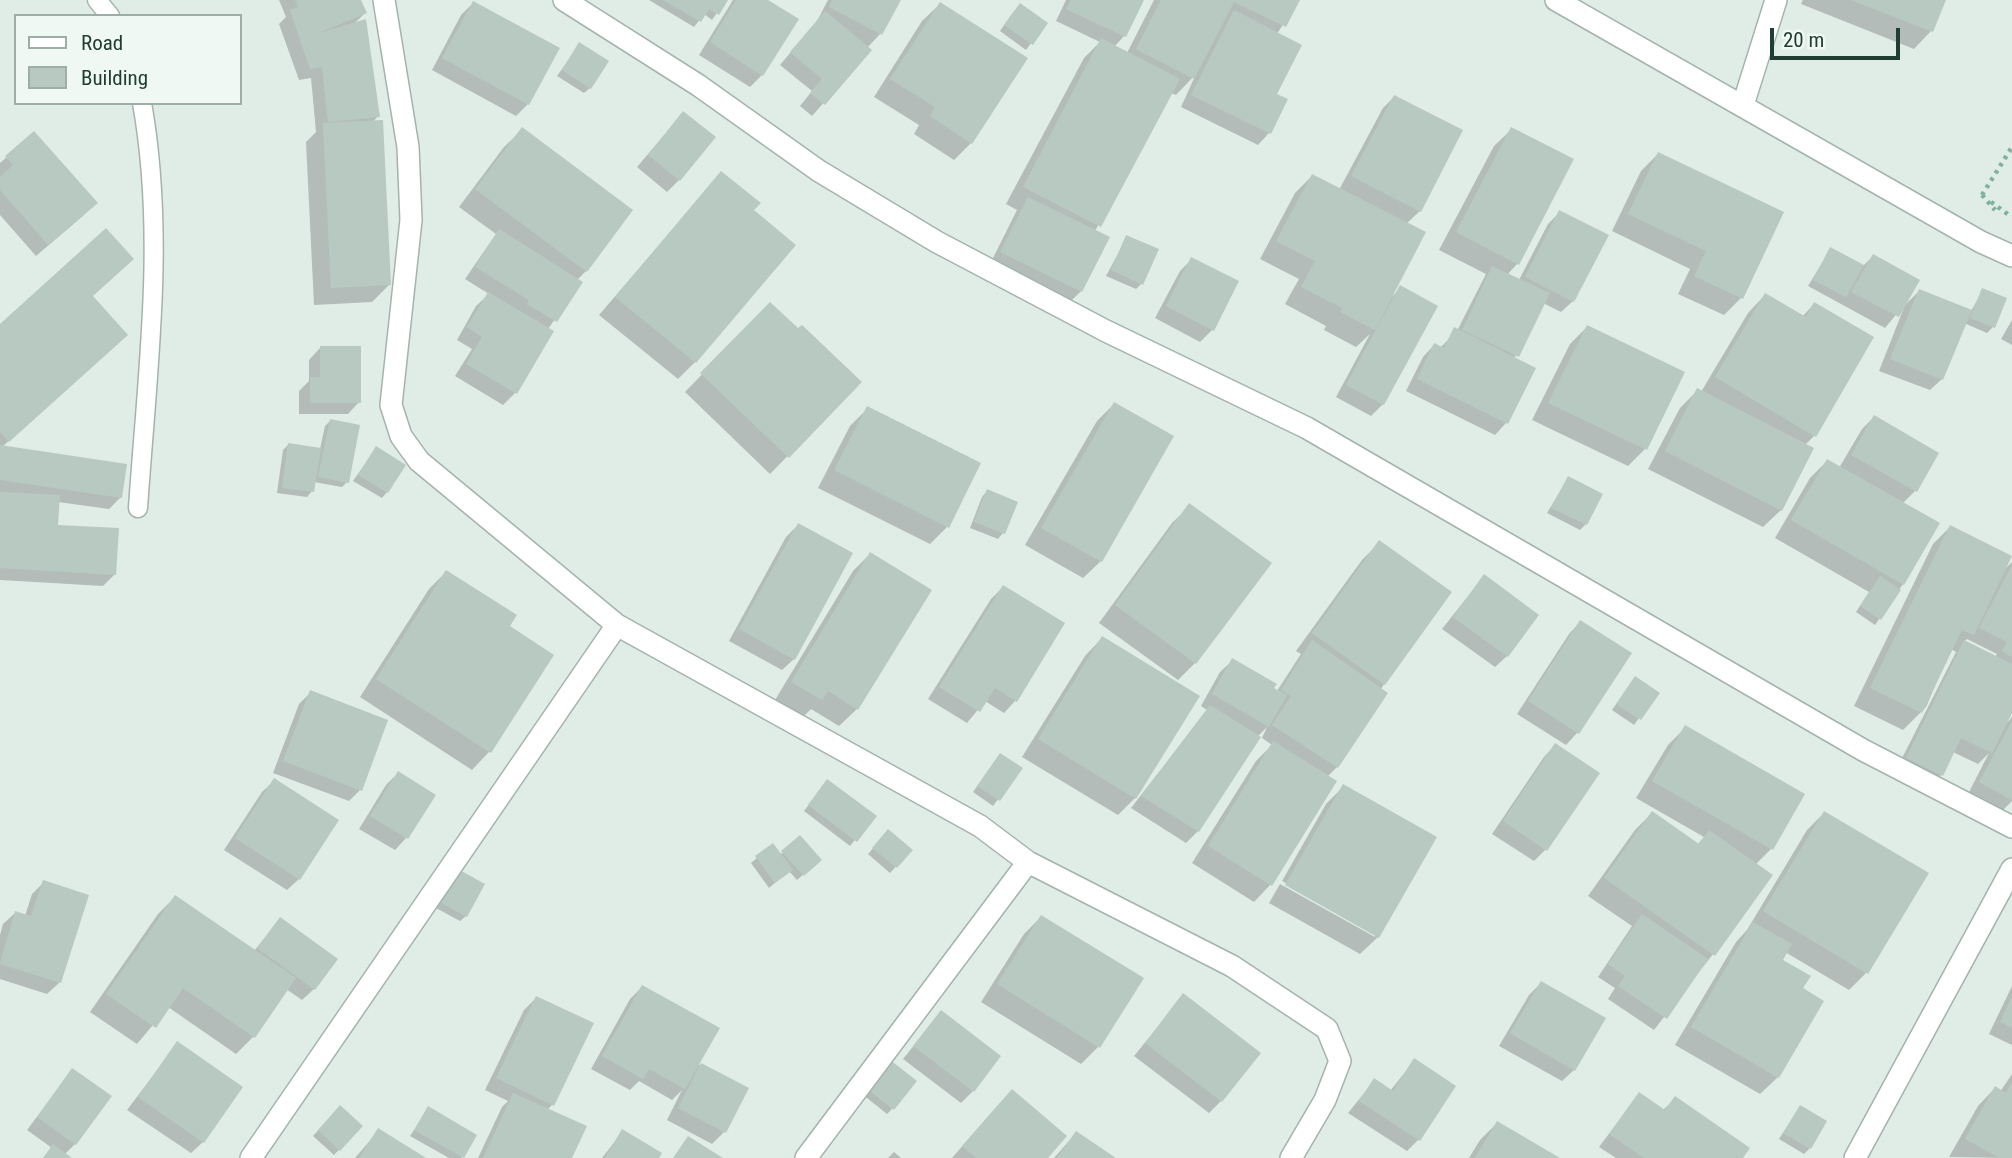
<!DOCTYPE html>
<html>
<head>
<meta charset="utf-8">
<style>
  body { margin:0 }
  #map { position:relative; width:2012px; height:1158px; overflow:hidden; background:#e0ece6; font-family:"Roboto Condensed",sans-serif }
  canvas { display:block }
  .legend { position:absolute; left:14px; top:14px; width:228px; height:91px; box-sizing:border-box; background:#f0f8f4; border:2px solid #9dada7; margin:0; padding:9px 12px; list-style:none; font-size:21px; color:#203d34 }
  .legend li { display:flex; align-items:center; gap:14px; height:35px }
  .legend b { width:35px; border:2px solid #9dada7 }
  .scale { position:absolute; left:1770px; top:28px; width:130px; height:32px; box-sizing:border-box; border:4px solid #203d34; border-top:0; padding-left:9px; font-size:21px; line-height:24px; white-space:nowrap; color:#203d34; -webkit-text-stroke:5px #f0f8f4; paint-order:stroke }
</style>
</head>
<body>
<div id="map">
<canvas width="2012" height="1158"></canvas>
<ul class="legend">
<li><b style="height:9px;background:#fff"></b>Road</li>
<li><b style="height:19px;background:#b8c9c2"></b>Building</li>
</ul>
<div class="scale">20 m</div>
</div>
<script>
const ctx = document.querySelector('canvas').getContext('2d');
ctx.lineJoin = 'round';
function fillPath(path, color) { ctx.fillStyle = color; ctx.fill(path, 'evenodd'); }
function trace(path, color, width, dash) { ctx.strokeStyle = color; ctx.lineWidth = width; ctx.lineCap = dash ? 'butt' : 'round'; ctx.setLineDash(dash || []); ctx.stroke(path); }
fillPath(new Path2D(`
  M279 0H360L365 13 353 25 378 116 372 123 389 285 372 302 314 305 306 142 316 132 311 78 299 80 279 24 286 17Z
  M649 0H726L712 20 704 14 694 27Z
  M733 0H764L762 75 750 87 699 55Z
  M828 0H899L880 34 867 48 870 50 812 116 800 106 812 91 780 65 817 21Z
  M1066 0H1142L1124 36 1114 47 1127 53 1154 0H1298L1277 34 1275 95 1269 133 1258 145 1181 107 1196 74 1176 95 1171 93 1095 231 1108 238 1081 291 1069 303 990 264 1017 210 1006 204 1084 58 1100 42 1056 21Z
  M1803 0H1944L1931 31 1914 49 1801 4Z
  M473 3 528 104 516 116 432 70 461 15Z
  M940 4 971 143 954 160 914 134 919 125 874 97 922 21Z
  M1014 11 1046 23 1026 50 1000 31Z
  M579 45 590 88 584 93 557 76Z
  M1394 97 1420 211 1406 224 1391 298 1401 287 1436 307 1383 404 1371 416 1336 397 1370 334 1356 347 1324 330 1326 326 1285 304 1299 279 1260 259 1295 193 1312 176 1339 190 1383 108Z
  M683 113 679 180 667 192 637 167Z
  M1512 129 1572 160 1517 264 1507 275 1519 280 1548 224 1560 212 1573 301 1561 312 1543 303 1514 359 1506 423 1495 435 1406 391 1423 357 1434 345 1440 348 1457 331 1486 274 1439 250 1494 146Z
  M522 130 586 271 577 280 581 282 548 329 515 393 503 405 455 376 472 349 457 340 476 306 489 294 465 279 496 234 459 207 504 147Z
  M34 133 84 215 36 256 0 215V163Z
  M1658 154 1741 298 1724 315 1678 294 1690 269 1612 231 1641 171Z
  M721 173 752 210 695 362 678 379 599 315Z
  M1127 237 1141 284 1136 289 1106 276Z
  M1830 250 1863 266 1873 256 1904 305 1885 328 1808 286Z
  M1192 259 1212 330 1200 342 1155 318 1180 271Z
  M1983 290 1993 327 1987 333 1964 323 1942 379 1930 390 1879 371 1905 305 1919 291 1971 311Z
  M1765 295 1802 317 1814 304V436L1805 445 1781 510 1763 527 1648 469 1680 408 1698 390 1701 392 1748 313Z
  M91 297 108 352 2 447 121 497 109 509 58 502 57 526 115 574 103 586 0 580V326Z
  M770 304 860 382 770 474 685 392Z
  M2012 320V345L2001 339Z
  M1587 327 1645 449 1628 466 1532 420 1570 344Z
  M320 348 359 402 348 414H299V391L309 381V360Z
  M1114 404 1101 561 1083 578 1025 545 1097 421Z
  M868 408 947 527 930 544 818 488 850 426Z
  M1874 417 1915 491 1902 504 1903 584 1875 625 1856 612 1869 592 1775 538 1810 478 1827 461 1839 468 1862 429Z
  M330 421 347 482 342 487 314 482 312 491 307 497 277 493 283 450 289 444 320 449 325 426Z
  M376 448 387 492 382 498 353 481Z
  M1568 478 1586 524 1580 530 1547 513Z
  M987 491 1003 533 998 539 970 528 982 497Z
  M1190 506 1195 663 1178 680 1099 623 1172 523Z
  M798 525 794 659 782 670 729 641 786 537Z
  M1950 527 2004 570 2012 562V709L2004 726 2012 717V801L2001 812 1968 794 1989 753 1978 764 1953 752 1942 774 1930 786 1896 770 1956 652 1951 649 1926 707 1903 730 1854 706 1933 544ZM1967 639 1997 654 1995 657 1964 642Z
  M1379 543 1384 684 1337 767 1327 777 1271 884 1254 902 1192 863 1256 761 1272 745 1262 738 1267 727 1257 737 1198 831 1186 843 1131 808 1207 710 1201 706 1220 672 1232 661 1277 691 1301 654 1296 651 1362 560Z
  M870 554 857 709 839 726 811 709 803 717 775 700 853 571Z
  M446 572 508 627 552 655 489 752 472 770 360 697 429 589Z
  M1484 576 1507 656 1495 667 1442 629Z
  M1003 587 1015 701 1004 713 985 701 967 723 928 699 991 599Z
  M1580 622 1629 653 1577 733 1566 745 1517 714 1569 634Z
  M1102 638 1135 798 1118 815 1022 757 1085 656Z
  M1635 678 1657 693 1634 725 1612 710Z
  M311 692 360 790 349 801 273 773 299 704Z
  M1685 728 1771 849 1755 865 1713 954 1654 1030 1608 999 1615 988 1598 977 1632 926 1588 896 1635 830 1652 813 1697 845 1704 837 1636 798 1668 745Z
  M1555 745 1546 849 1534 861 1492 834 1544 757Z
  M995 761 1020 769 993 806 973 792Z
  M398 773 406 838 395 850 359 829 386 785Z
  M274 781 299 879 287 890 224 850 262 792Z
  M1344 786 1378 937 1360 954 1269 903 1280 884 1375 937V933L1282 881 1326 804Z
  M822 787 874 817 850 846 804 811Z
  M1824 813 1866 973 1849 990 1785 952 1780 961 1801 989 1778 1077 1760 1094 1675 1045 1736 942 1747 930 1807 830Z
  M800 837 820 860 797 880 789 871 769 888 751 863 772 845 780 855Z
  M883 837 911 850 890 873 868 854Z
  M450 875 466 916 460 921 434 907Z
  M44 882 87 896 59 983 47 994 0 979V935L3 924 15 913 25 916 32 894Z
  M175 897 254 951 280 919 314 989 302 1000 286 989 253 1037 236 1054 168 1007 137 1044 90 1012 158 914Z
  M1041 917 1098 1047 1081 1064 981 1002 1024 934Z
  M1541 983 1574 1070 1562 1081 1499 1046 1529 995Z
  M2012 986V1045L1989 1034Z
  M642 987 698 1064 747 1089 724 1132 712 1144 667 1120 682 1090 672 1100 639 1081 630 1090 591 1069 630 999Z
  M1183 996 1221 1101 1209 1113 1134 1056Z
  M536 998 552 1105 547 1110 570 1158H478L502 1107 508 1101 485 1090 524 1010Z
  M941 1012 973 1091 961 1103 903 1059Z
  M177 1044 203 1142 191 1153 127 1110Z
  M1414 1061 1418 1140 1407 1151 1348 1113 1374 1081 1390 1091Z
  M883 1067 892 1109 887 1114 862 1094Z
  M72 1070 75 1144 64 1155 69 1158H43L52 1148 27 1130Z
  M2012 1074V1158L1949 1157 1978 1106 1995 1088 2000 1092Z
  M1639 1094 1663 1110 1675 1099 1741 1158H1616L1599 1147Z
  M1000 1103 1046 1158H952Z
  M1800 1107 1810 1148 1804 1154 1779 1139Z
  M428 1109 462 1157 461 1158H449L410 1136Z
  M334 1113 361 1126 334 1155 313 1136Z
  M1497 1123 1557 1158H1469L1480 1140Z
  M379 1130 423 1158H355Z
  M623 1131 657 1158H602Z
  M1076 1133 1113 1158H1054Z
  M894 1152 901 1158H888Z`), '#0003');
fillPath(new Path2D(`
  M295 0H361L367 13 316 34 366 19 380 117 328 122 322 67 310 69 290 10 298 7Z
  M663 0H728L719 15 709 9 701 22Z
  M736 0H768L799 19 763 76 710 42Z
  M832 0H901L882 35 829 7Z
  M1071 0H1144L1126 37 1066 9Z
  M1161 0H1300L1286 27 1234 2 1194 79 1136 49Z
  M1851 0H1946L1933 32Z
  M473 1 560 48 529 105 442 58Z
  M940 2 1028 58 972 144 930 116 935 107 890 79Z
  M1020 3 1048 23 1033 45 1004 25Z
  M1234 10 1302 45 1277 94 1288 99 1271 134 1191 95Z
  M825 11 872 50 825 105 810 93 822 79 790 52Z
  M1101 38 1180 79 1101 227 1023 187Z
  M579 42 609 61 591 89 562 70Z
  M1394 95 1463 130 1421 212 1351 176Z
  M683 111 716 137 680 181 648 155Z
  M383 120 391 285 331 288 323 123Z
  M522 127 633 210 587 272 475 189Z
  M1511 127 1574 159 1519 265 1456 232Z
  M34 131 98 203 48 245 0 190V177L13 165 5 156Z
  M1658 152 1784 212 1743 299 1694 276 1706 251 1628 214Z
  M721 171 761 203 754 210 796 245 696 363 615 297Z
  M1312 174 1426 232 1375 330 1340 312 1342 308 1301 287 1315 261 1276 241Z
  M1028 197 1110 237 1082 292 1000 252Z
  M1559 210 1609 235 1574 302 1525 277Z
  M106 228 134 259 93 296 128 335 9 442 0 432V324Z
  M499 229 583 282 557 322 527 304 529 300 475 267Z
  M1126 235 1159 249 1143 285 1111 270Z
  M1830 247 1864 265 1846 297 1813 280Z
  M1873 254 1920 280 1899 317 1851 292Z
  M1191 257 1239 281 1214 331 1166 306Z
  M1492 266 1550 293 1519 357 1462 330Z
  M1400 285 1438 306 1384 405 1346 385Z
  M1982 288 2007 298 1995 328 1970 318Z
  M1919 289 1972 310 1943 380 1890 359Z
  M488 292 554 331 517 394 466 364 482 337 467 327Z
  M1765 293 1806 317 1814 302 1874 337 1816 437 1715 377Z
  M770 302 798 328 802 325 862 382 789 458 700 373Z
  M1587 325 1685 372 1647 450 1548 403Z
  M1454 327 1536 368 1508 424 1417 379 1434 343 1444 348Z
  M320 346H361V403H310V377H320Z
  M1697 388 1814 448 1782 511 1665 451Z
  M1114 402 1174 436 1102 562 1041 528Z
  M867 406 981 463 949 528 834 470Z
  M1874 415 1939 453 1917 492 1851 455Z
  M330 419 360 425 349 483 318 477Z
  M288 443 321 448 314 492 282 488Z
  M0 445 127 464 122 498 0 480Z
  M376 446 406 465 388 493 358 475Z
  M1827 459 1940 523 1904 585 1791 520Z
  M1568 476 1603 494 1587 525 1551 508Z
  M987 489 1018 502 1005 534 974 522Z
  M0 492 60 495 58 525 119 528 116 575 0 568Z
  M1189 503 1272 563 1196 664 1115 605Z
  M798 523 853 553 795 660 739 629Z
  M1950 525 2012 556 1974 635 1962 630 1922 713 1870 688Z
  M1379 540 1452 592 1385 685 1312 633Z
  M870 552 932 590 858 710 828 691 822 700 791 682Z
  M2012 565V657L2002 651 2007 642 1979 628Z
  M446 570 517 615 510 626 554 655 491 753 376 679Z
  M1484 574 1539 615 1508 657 1453 617Z
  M1880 576 1901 590 1881 620 1860 606Z
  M1003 585 1065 623 1017 702 995 688 980 712 939 687Z
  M1580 620 1632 653 1579 734 1528 701Z
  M1102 636 1200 696 1136 799 1038 739Z
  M1312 640 1388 693 1338 768 1272 725 1291 696 1281 690Z
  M1964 640 2012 664V713L1992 753 1961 738 1943 776 1906 758Z
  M1232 658 1277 684 1274 688 1287 695 1269 727 1212 694Z
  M1635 676 1660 693 1641 720 1616 704Z
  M310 690 388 720 362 791 283 761Z
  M1210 705 1261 737 1199 832 1141 796Z
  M2012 721V800L1979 782Z
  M1685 725 1805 794 1773 850 1652 781Z
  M1273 741 1337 781 1272 886 1208 846Z
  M1555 743 1600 773 1547 851 1503 821Z
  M1000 753 1023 768 1000 801 977 786Z
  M398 771 436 795 408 839 370 816Z
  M274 778 339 820 300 880 235 838Z
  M827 779 877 816 857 842 808 805Z
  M1343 784 1437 837 1379 938 1285 885Z
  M1652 811 1699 844 1709 830 1773 875 1715 956 1604 878Z
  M1824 811 1929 873 1868 974 1763 911Z
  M888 829 913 850 897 868 872 848Z
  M800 835 822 860 804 876 781 851Z
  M773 843 793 870 775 883 755 856Z
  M456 868 485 884 467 917 438 901Z
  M43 880 89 895 61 983 0 964 15 911 31 916Z
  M175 895 296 978 255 1038 183 988 156 1028 106 994Z
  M1642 914 1708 959 1667 1019 1618 986 1625 976 1608 964Z
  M1041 915 1144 978 1100 1048 997 984Z
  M280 917 338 959 315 990 257 948Z
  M1753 922 1792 944 1783 960 1811 976 1803 988 1824 1001 1779 1078 1691 1027Z
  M1541 981 1606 1018 1575 1071 1510 1033Z
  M642 985 720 1028 685 1089 649 1069 643 1079 602 1056Z
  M1183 993 1261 1053 1222 1102 1145 1043Z
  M536 996 594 1023 554 1106 496 1078Z
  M2012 996V1028L2000 1022Z
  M941 1010 1001 1056 974 1092 913 1046Z
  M177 1041 243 1087 204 1143 138 1097Z
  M1414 1058 1456 1086 1420 1141 1359 1101 1374 1078 1393 1091Z
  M889 1059 917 1081 894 1110 866 1088Z
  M701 1063 749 1088 726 1133 678 1108Z
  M72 1068 112 1096 76 1145 37 1117Z
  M2012 1082V1158H2000L1965 1139 1995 1086 2006 1093Z
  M1012 1089 1067 1136 1048 1158H976L962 1146Z
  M1639 1092 1665 1110 1675 1096 1750 1148 1743 1158H1644L1609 1134Z
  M513 1093 587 1126 572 1158H483Z
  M340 1105 363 1126 340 1151 318 1130Z
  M1800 1105 1827 1121 1811 1149 1783 1133Z
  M428 1106 477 1135 464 1158 414 1130Z
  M1497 1121 1560 1158H1475Z
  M378 1128 426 1158H359Z
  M622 1129 662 1153 659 1158H605Z
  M1076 1131 1116 1158H1057Z
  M688 1136 723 1158H673Z
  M53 1144 72 1158H43Z`), '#b8c9c2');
const lane = new Path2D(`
  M97 0 110 16
  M138 508C147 374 166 237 142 103`);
const street = new Path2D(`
  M384 0 408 147 411 220 391 405 401 436 419 461 617 625 980 826 1028 862 1232 966 1327 1029 1340 1061 1325 1100 1291 1158
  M564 0 698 85 819 171 937 242 1106 331 1307 428 1863 750 2012 827
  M1556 0 1981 242 2012 256
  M1743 105 1776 0
  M251 1158 617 625
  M806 1158 1028 862
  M1855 1158 2012 869`);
trace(lane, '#a3b4ad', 21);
trace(street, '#a3b4ad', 24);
trace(new Path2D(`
  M1982 195 2012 147
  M1982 195 1995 210
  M1991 202 2009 215`), '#7fb1a0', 4.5, [3.5, 5]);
trace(lane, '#fff', 18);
trace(street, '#fff', 21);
</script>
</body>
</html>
